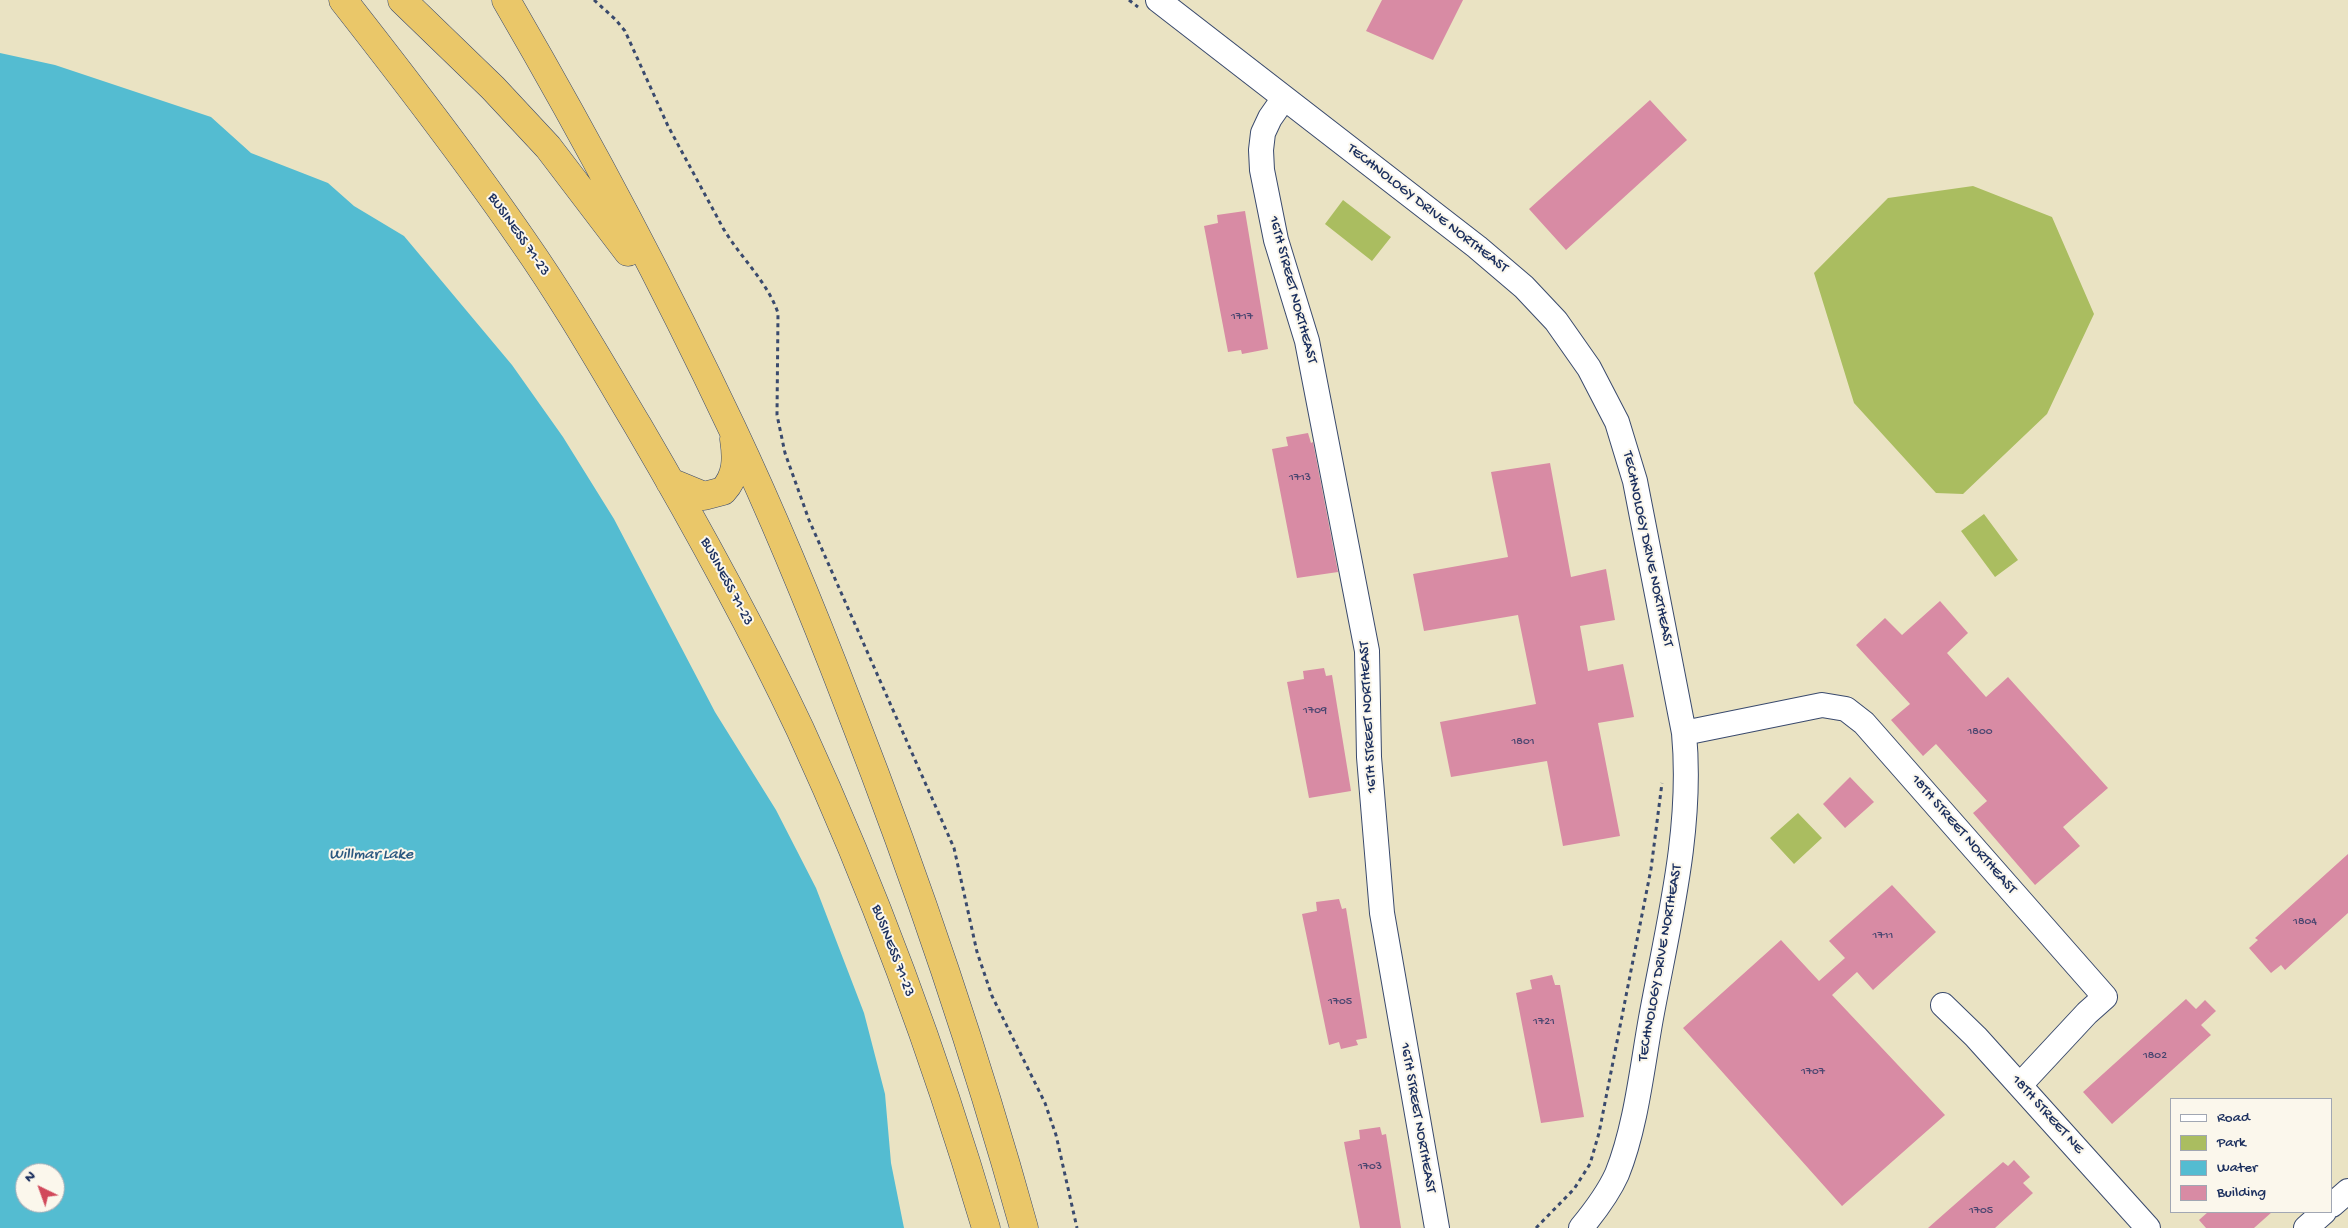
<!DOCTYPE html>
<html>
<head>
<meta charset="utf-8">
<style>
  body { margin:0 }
  #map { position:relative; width:2348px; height:1228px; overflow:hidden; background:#eae3c3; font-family:"Gochi Hand",sans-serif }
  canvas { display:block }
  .legend { position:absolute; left:2170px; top:1098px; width:162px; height:115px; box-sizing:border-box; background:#fbf7ec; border:1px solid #a1a7b3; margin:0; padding:6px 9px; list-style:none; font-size:15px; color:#1b2f5e }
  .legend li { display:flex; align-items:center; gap:10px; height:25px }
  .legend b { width:25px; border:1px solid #a1a7b3 }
  .north { position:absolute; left:15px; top:1163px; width:50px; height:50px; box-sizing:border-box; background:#fbf7ec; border:1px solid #a1a7b3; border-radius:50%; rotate:318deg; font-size:14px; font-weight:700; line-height:20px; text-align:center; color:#1b2f5e }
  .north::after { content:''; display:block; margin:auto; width:18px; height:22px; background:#d1495b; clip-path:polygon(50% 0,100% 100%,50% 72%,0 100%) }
</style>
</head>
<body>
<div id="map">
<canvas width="2348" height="1228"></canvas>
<ul class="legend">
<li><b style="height:6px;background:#fff"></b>Road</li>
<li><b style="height:14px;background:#aabd60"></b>Park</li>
<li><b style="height:14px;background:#54bcd1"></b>Water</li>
<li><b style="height:14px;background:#d88ba4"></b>Building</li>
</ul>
<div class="north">N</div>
</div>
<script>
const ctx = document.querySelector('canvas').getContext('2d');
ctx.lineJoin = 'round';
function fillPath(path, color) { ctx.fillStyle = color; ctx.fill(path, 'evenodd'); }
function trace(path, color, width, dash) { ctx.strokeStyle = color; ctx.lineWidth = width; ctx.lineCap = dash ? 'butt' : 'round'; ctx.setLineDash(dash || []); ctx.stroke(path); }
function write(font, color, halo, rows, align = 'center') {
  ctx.font = font + ' "Gochi Hand",sans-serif'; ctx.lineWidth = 4; ctx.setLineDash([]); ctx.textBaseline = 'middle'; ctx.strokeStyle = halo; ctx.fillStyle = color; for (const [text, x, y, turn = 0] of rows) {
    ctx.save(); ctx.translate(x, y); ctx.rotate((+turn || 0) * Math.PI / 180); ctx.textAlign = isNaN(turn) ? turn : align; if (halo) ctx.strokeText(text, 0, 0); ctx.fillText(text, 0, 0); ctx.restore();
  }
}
fillPath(new Path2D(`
  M1973 186 2052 217 2094 314 2047 414 1963 494 1936 493 1854 403 1814 273 1888 198Z
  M1343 200 1391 237 1372 261 1325 224Z
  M1984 514 2018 560 1995 577 1961 531Z
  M1798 813 1822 838 1794 864 1770 838Z`), '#aabd60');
fillPath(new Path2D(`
  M0 53 55 65 211 117 251 153 328 183 354 206 404 236 512 365 563 437 614 519 715 712 776 810 816 888 864 1013 885 1094 891 1163 904 1228H0ZM25 1173H55V1203H25Z`), '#54bcd1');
fillPath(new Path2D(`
  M1382 0H1463L1433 60 1366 31Z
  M1650 100 1687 140 1566 250 1529 209Z
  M1245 211 1268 349 1242 354 1241 350 1228 352 1204 226 1218 223 1217 215Z
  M1308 433 1311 443 1313 442 1338 572 1297 578 1272 449 1288 446 1286 437Z
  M1550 463 1571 577 1606 569 1615 620 1580 626 1588 671 1623 664 1634 717 1598 723 1620 836 1563 846 1547 761 1451 777 1440 722 1536 704 1518 615 1424 631 1413 574 1508 557 1491 472Z
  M1940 601 1968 633 1947 653 1986 697 2008 677 2108 788 2063 827 2080 846 2035 885 1973 813 1987 801 1936 744 1923 756 1891 720 1910 704 1856 645 1885 618 1902 635Z
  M1324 668 1326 676 1332 675 1351 791 1309 798 1287 682 1304 679 1303 671Z
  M1850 777 1874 802 1845 828 1823 804Z
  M2348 854V913L2285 970 2281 965 2271 973 2249 948 2258 940 2255 938Z
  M1892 885 1936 932 1873 990 1857 972 1832 995 1945 1115 1842 1206 1683 1028 1781 940 1819 981 1845 958 1829 941Z
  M1339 899 1342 909 1346 908 1367 1038 1356 1040 1358 1045 1341 1049 1339 1042 1329 1045 1302 914 1317 911 1316 902Z
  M1552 975 1555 985H1560L1584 1117 1541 1123 1516 993 1532 989 1530 980Z
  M2186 999 2196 1009 2205 1000 2216 1011 2201 1025 2211 1035 2112 1124 2083 1092Z
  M1380 1127 1382 1135 1386 1134 1401 1228H1360L1344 1142 1360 1139 1359 1130Z
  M2014 1160 2030 1177 2023 1183 2033 1193 1995 1228H1928L2003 1162 2008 1166Z
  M2208 1212H2272L2254 1228H2206L2199 1220Z`), '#d88ba4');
const minor = new Path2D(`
  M1158 0 1477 247 1524 287 1556 321 1589 368 1617 422 1635 481 1684 733C1693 829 1668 925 1651 1018 1642 1068 1636 1127 1617 1174 1608 1194 1595 1211 1581 1228
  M1284 98 1270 118 1263 133 1261 150 1262 170 1276 240 1307 341 1367 651 1369 757 1382 913 1437 1228
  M1684 733 1822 705 1846 709 1864 723 2105 997 2087 1013 2020 1085
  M1943 1005 1976 1037 2148 1228
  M2332 1205 2348 1191
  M2306 1228 2324 1212`);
const highway = new Path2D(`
  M343 0C405 79 466 158 523 241 565 301 601 364 638 426 696 525 751 625 800 729 874 890 936 1058 986 1228
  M402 0 493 88 548 147 628 252
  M506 0C587 139 663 282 732 428 775 519 813 612 849 706 916 878 975 1051 1024 1228
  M670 482 704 496 723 491C737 476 737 459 734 439`);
trace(minor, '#3a4a6d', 26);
trace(highway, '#3a4a6d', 29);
trace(new Path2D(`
  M594 0 615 19 625 31 668 126 723 228C740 257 767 281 778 313L777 415 785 453 809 520 954 848 977 952 992 996 1045 1103 1056 1135 1077 1228
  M1129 0 1138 7
  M1536 1228 1574 1189 1590 1164 1599 1133 1651 869 1662 783`), '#3a4a6d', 3, [4, 4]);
trace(minor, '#fff', 24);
trace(highway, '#eac769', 28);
write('12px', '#4a4670', null, [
  ["1717",1242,317],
  ["1713",1300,478],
  ["1709",1315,711],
  ["1800",1980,732],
  ["1801",1523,742],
  ["1804",2305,922],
  ["1711",1883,936],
  ["1705",1340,1002],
  ["1721",1544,1022],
  ["1802",2155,1056],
  ["1707",1813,1072],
  ["1703",1370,1167],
  ["1705",1981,1211]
]);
write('15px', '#1b2f5e', '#fbf7ec', [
  ["TECHNOLOGY DRIVE NORTHEAST",1427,209,38],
  ["BUSINESS 71-23",518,235,55],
  ["16TH STREET NORTHEAST",1292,290,75],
  ["TECHNOLOGY DRIVE NORTHEAST",1647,549,78],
  ["BUSINESS 71-23",726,582,62],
  ["16TH STREET NORTHEAST",1369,717,-93],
  ["18TH STREET NORTHEAST",1963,835,49],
  ["BUSINESS 71-23",892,951,69],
  ["TECHNOLOGY DRIVE NORTHEAST",1661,963,-80],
  ["18TH STREET NE",2047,1115,48],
  ["16TH STREET NORTHEAST",1417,1118,80]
]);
write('italic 16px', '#2c5980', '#fbf7ec', [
  ["Willmar Lake",371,856]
]);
</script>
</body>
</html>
